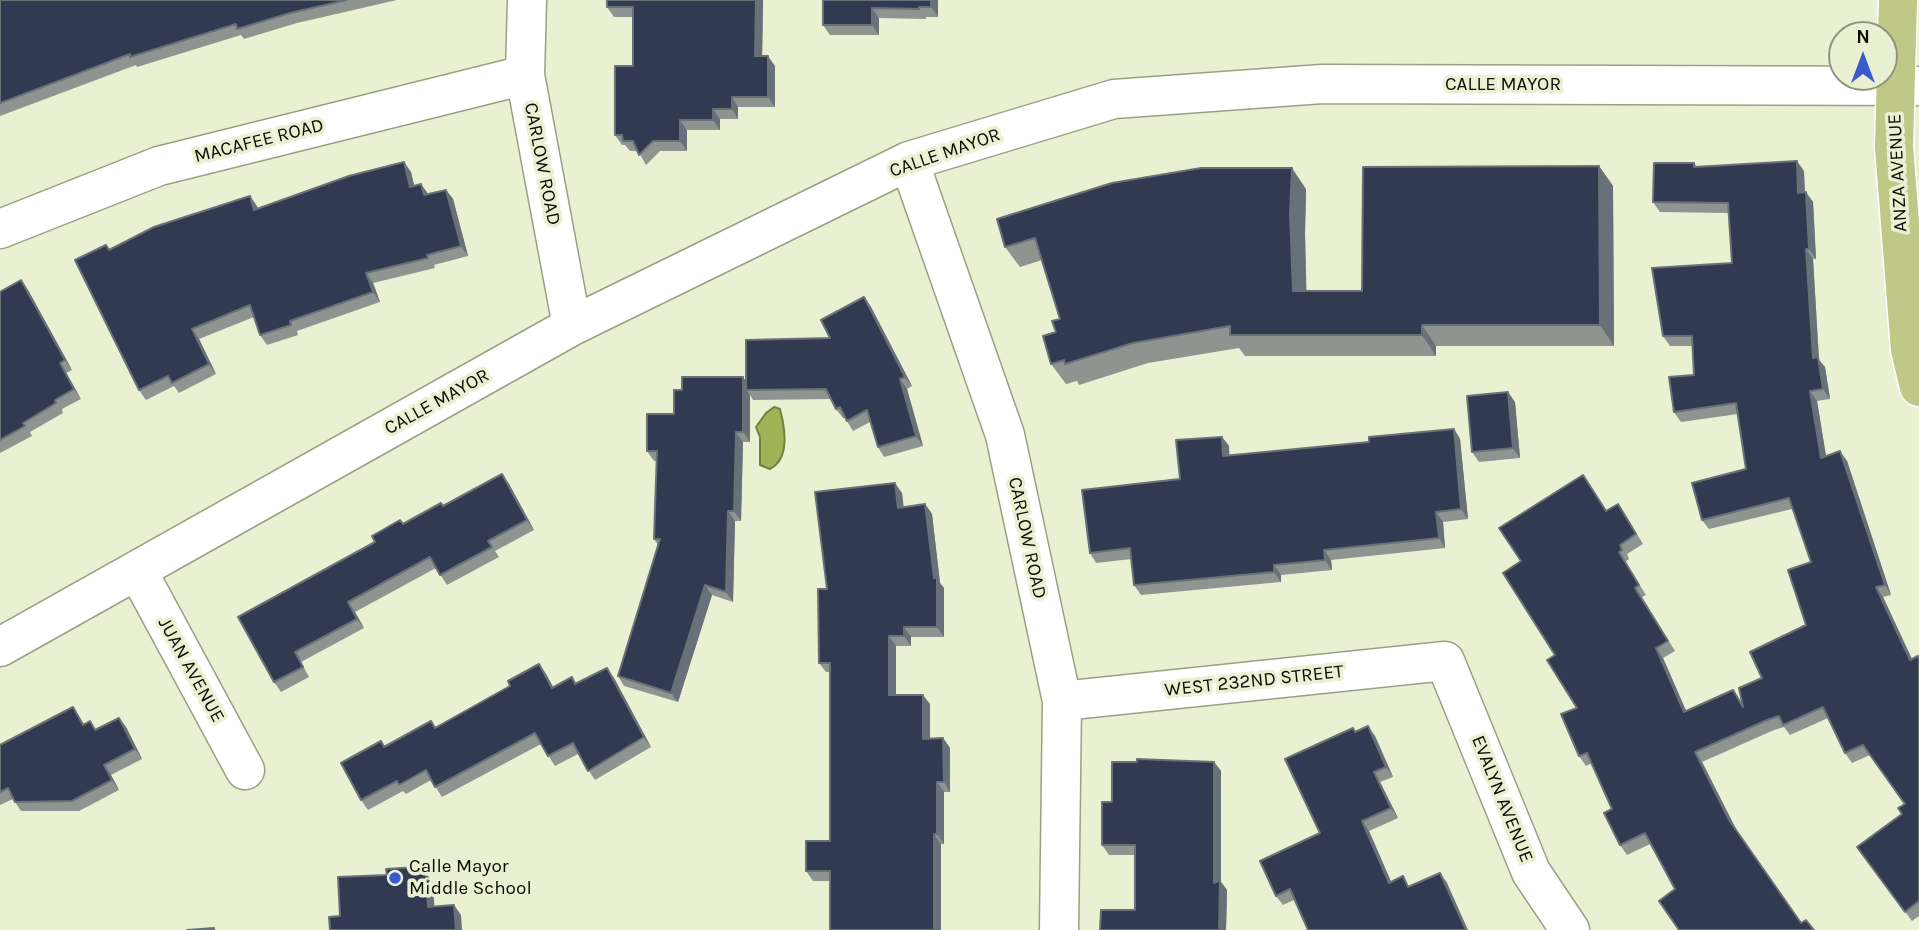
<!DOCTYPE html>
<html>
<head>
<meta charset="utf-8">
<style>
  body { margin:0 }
  #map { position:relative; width:1919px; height:930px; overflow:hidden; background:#eaf0d2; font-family:Karla,sans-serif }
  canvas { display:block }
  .north { position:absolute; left:1828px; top:21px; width:70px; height:70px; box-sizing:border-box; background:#eaf0d2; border:2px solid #919580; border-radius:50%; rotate:0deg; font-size:19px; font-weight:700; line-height:28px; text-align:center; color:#0b0d04 }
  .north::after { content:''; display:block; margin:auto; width:24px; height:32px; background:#395ccd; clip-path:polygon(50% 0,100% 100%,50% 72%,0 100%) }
</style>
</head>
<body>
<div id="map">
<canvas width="1919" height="930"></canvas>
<div class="north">N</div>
</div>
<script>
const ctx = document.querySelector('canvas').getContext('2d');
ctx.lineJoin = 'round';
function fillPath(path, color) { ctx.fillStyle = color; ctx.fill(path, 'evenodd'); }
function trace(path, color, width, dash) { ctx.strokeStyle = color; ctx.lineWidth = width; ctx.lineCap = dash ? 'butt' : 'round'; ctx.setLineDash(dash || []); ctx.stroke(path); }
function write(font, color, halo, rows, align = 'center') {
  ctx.font = font + ' Karla,sans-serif'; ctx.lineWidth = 7; ctx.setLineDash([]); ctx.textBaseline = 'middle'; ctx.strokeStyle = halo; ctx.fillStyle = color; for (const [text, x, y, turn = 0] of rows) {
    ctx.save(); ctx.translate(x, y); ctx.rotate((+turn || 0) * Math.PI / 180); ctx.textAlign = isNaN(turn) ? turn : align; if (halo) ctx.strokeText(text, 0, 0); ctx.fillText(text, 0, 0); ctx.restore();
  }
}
const water = new Path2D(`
  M774 407 780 409C785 428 790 459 770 469L760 465V437L756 427 766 413Z`);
fillPath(water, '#a2b256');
trace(water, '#75803d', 2);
const minor = new Path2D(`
  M527 0 525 75 572 326
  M909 161 1005 435 1062 701 1059 930
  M0 229 159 166 525 75
  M137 570 245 770
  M0 647 572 326 909 161 1114 99 1322 84 1919 86
  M1062 701 1445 661 1531 872 1570 930`);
const major = new Path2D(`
  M1898 0 1894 147 1910 350 1919 387`);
trace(minor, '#9aa084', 41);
trace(major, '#fff', 41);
trace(minor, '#fff', 38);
trace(major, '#bfc886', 38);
fillPath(new Path2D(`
  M0 0H397L297 23 244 39 241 35 137 67 136 65 0 116Z
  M763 0 762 56 775 66V107H738V119H720V130H687V151H660L646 165 638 151H630L625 145H622L615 135 633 66V17H614L607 7Z
  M822 0H938V17H926V19L879 18V35H830L823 25Z
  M1694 163 1697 167 1804 171 1805 192 1813 202 1816 259H1813L1819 360 1825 367 1830 399 1817 401 1826 456 1847 461 1891 595 1883 597 1912 659 1919 658V916L1912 921 1857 847 1902 814 1904 804 1870 755 1852 763 1845 753 1828 718 1790 735 1784 727 1774 730 1702 762 1736 829 1801 923 1814 930 1675 889 1650 844 1627 855 1620 845 1612 809 1592 763 1586 766 1579 756 1577 708 1555 655 1521 561 1590 485 1606 511 1625 514 1643 544 1627 554 1629 559 1625 562 1646 595 1642 597 1675 651 1663 658 1686 711 1743 704 1762 678 1806 625 1811 562 1792 509 1709 529 1702 520 1746 469 1738 414 1681 422 1674 412 1694 375 1693 346H1670L1663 336 1732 263 1729 213 1660 212 1653 202Z
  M1599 166 1613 186 1614 346H1436V356H1245L1239 348 1148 363 1079 385 1077 381 1066 384 1051 364 1056 332 1060 319 1042 260 1020 267 1005 247 997 219 1306 189 1305 234 1306 291H1362Z
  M411 172 414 186 421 184 428 194 446 190 453 199 468 256 434 265 435 268 373 283 380 302 297 331 298 335 267 345 260 335 254 317 199 339 216 374 179 393 174 386 146 400 139 390 106 245 109 249 250 196 257 208Z
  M28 290 72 370 66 373 81 399 62 409 63 413 30 432 32 436 0 453V292Z
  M864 297 871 307 912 386 907 389 923 446 884 457 878 447 870 422 853 431 845 418H843L836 409 831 399 753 400 750 395V442H743L741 521H735L733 602 712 595 678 702 624 686 618 676 658 545 654 539 657 461H654L647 451 674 414 682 390 743 377 746 382 830 338Z
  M1515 402 1520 458 1479 462 1472 452Z
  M1454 429 1460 439 1468 519 1443 522 1445 548 1331 560 1332 570 1281 575V582L1141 595 1134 585 1131 559 1096 563 1090 553 1180 479 1222 437 1229 446V455L1369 442Z
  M502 474 509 484 534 530 495 551 499 557 447 585 436 568 355 612 364 628 301 662 309 677 281 692 274 682 375 542 403 524 443 506Z
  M902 493 903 507 925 504 932 514 940 583 944 588V637H911V646H896V695L930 704V738H943L950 748V792H944V844H941V930L830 881H813L806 871 830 841V672H826L819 663 827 589Z
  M546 674 553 687 572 677 576 683 614 678 651 747 595 780 578 754 555 766 541 744 442 797 431 780 406 794 403 791 368 810 361 800 381 741 385 747 431 721 435 727Z
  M73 707 84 724 96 730 119 718 126 727 142 759 111 775 119 790 79 811H21L13 799 0 805V745Z
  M1356 732 1375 736 1393 777 1380 782 1398 818 1369 831 1391 882 1410 887 1440 873 1447 883 1294 900 1283 905 1276 896 1320 833Z
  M1137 762H1214L1221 771V882L1227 890 1226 930H1100L1135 910V855H1109L1102 845 1112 802Z`), '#8e9591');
fillPath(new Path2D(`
  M756 0H763L762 66 755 56Z
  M931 0H938V17L931 7Z
  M872 8 879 18V35L872 25Z
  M768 56 775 66V107L768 97Z
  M732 97 738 107V119L732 109Z
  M713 109 720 119V130L713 120Z
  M680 120 687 130V151L680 141Z
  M1797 161 1804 171 1805 203 1798 193Z
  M404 162 411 172 417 197 410 187Z
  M1599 166 1613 186 1614 346 1600 325Z
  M1292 168 1306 189 1305 234 1307 312 1293 291 1290 214Z
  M421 184 428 194 424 195Z
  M446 190 453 199 468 256 461 246Z
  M1806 192 1813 202 1816 259 1809 249Z
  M250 196 257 206 261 219 254 210Z
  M1806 249 1813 259 1819 360 1825 367 1830 399 1823 389 1813 358Z
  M366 273 373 283 380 302 373 292Z
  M21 280 28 290 72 370 65 360Z
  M864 297 871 307 912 386 905 377Z
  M1422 325 1436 346V356L1422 335Z
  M192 329 199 339 216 374 209 364Z
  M60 363 66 373 81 399 74 389Z
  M743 377 750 387 746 390 750 395V442L743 432Z
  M900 379 907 389 923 446 916 436Z
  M1810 391 1817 401 1828 468 1821 458Z
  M1508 392 1515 402 1520 458 1513 448Z
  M1454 429 1460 439 1468 519 1461 509Z
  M736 432 743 442 741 521 734 511Z
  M1222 437 1229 446 1230 466 1223 456Z
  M1840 451 1847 461 1891 595 1885 585Z
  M502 474 509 484 534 530 527 520Z
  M895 483 902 493 905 517 898 508Z
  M925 504 932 514 940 583 944 588V637L937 627 934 578Z
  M728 511 735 521 733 602 726 592Z
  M1436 512 1443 522 1445 548 1439 538Z
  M1324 550 1331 560 1332 570 1325 560Z
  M1274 565 1281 575V582L1274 572Z
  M705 585 712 595 678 702 671 693Z
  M1876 587 1883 597 1917 670 1910 660Z
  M348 602 355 612 364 628 357 619Z
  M904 627 911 637V646L904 636Z
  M889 636 896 646V705L889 695Z
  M1656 648 1663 658 1691 722 1684 712Z
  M539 664 546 674 559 698 552 688Z
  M607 668 614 678 651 747 644 737Z
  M923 695 930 704V748L923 739Z
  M119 718 126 727 142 759 135 749Z
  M1368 726 1375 736 1393 777 1386 767Z
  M943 738 950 748V792L944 782Z
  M1695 752 1702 762 1736 829 1729 820Z
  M1214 762 1221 771V882L1227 890 1226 930H1219L1214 883Z
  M104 765 111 775 119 790 112 780Z
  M1374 772 1380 782 1398 818 1391 808Z
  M937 782 944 792V844L937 834Z
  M1362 821 1369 831 1396 893 1389 883Z
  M934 834 941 844V930H934Z
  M426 873 433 883 435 917 428 907Z
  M1440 873 1447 883 1468 930H1466Z
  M454 905 461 915 462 930H456Z`), '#687177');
const building = new Path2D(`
  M0 0H347L290 13 237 29 236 24 130 57V54L0 103Z
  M607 0H756L755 56H768V97H732V109H713V120H680V141H653L639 155 633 141H623L622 135H615V66H633V7H607Z
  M823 0H931V7H919V9L872 8V25H823Z
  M1797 161 1798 193 1806 192 1809 249H1806L1813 358 1818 357 1823 389 1810 391 1821 458 1840 451 1885 585 1876 587 1910 660 1918 656 1919 659V901L1905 912 1857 847 1902 814 1898 808 1905 804 1863 745 1845 753 1823 707 1783 725 1779 716 1767 720 1695 752 1729 820 1801 923 1806 920 1814 930H1679L1659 901 1675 889 1645 833 1620 845 1604 813 1612 809 1587 753 1579 756 1561 714 1577 708 1547 660 1555 655 1503 573 1521 561 1499 528 1583 475 1606 511 1618 504 1636 534 1620 545 1622 550 1619 552 1639 585 1635 588 1668 641 1656 648 1684 712 1733 690 1743 707 1739 688 1762 678 1750 652 1806 625 1788 570 1811 562 1789 498 1702 520 1692 483 1746 469 1736 403 1674 412 1669 377 1694 375 1692 336H1663L1652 268 1732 263 1728 203 1653 202 1654 163H1694V167Z
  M404 162 410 187 421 184 424 195 446 190 461 246 427 255 428 258 366 273 373 292 290 321 291 325 260 335 250 305 192 329 209 364 172 383 168 376 139 390 75 260 106 245 109 250 154 227 250 196 254 210 349 176Z
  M1599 166 1600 325H1422V335H1230V326L1133 343 1065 364 1064 360 1051 364 1043 336 1056 332 1052 321 1060 319 1035 238 1005 247 997 219 1112 183 1201 168H1292L1290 214 1293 291H1362L1363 167Z
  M21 280 65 360 60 363 74 389 55 400 56 403 23 423 25 426 0 440V292Z
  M864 297 905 377 900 379 916 436 878 447 867 410 847 421 840 407 836 409 826 389 746 390V340L830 338 821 320Z
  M682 377H743V432H736L734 511H728L726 592 705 585 671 693 618 676 660 539H654L657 451H647V414H674V390H682Z
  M1508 392 1513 448 1472 452 1467 396Z
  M1454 429 1461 509 1436 512 1439 538 1324 550 1325 560 1274 565V572L1134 585 1130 548 1090 553 1082 490 1180 479 1176 440 1222 437 1223 456 1369 442V437Z
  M502 474 527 520 488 541 492 547 440 575 430 557 348 602 357 619 295 652 303 667 274 682 238 617 375 542 372 536 400 520 403 524 441 503 443 506Z
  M895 483 898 508 925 504 934 578H937V627H904V636H889V695H923V739L943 738 944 782H937V834H934V930H830V871H806V841H830V663H819L818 589H827L815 492Z
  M539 664 552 688 572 677 575 684 607 668 644 737 588 771 573 743 548 756 535 733 435 787 426 770 399 785 397 781 361 800 341 763 381 741 384 747 431 721 435 728 510 686 508 681Z
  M73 707 83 725 90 721 95 730 119 718 135 749 104 765 112 780 72 801 15 802 8 788 0 792V745Z
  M1368 726 1386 767 1374 772 1391 808 1362 821 1389 883 1403 876 1408 887 1440 873 1466 930H1308L1290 889 1276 896 1260 861 1320 833 1285 759 1353 728 1355 732Z
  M1137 759 1214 762V883L1220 880 1219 930H1100L1101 910H1135V845H1102V802H1112V762H1137Z
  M418 867 419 874 426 873 428 907 454 905 456 930H330L329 917 340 916 338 877 387 875 386 869Z
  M214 928V930H187Z`);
fillPath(building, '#313a50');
trace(building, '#687177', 2);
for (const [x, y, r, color] of [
  [395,878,7,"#395ccd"]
]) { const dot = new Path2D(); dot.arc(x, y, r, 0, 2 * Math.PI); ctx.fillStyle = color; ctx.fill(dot); trace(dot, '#eaf0d2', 2.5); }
write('19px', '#0b0d04', '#eaf0d2', [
  ["CALLE MAYOR",1503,85],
  ["MACAFEE ROAD",259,141,-14],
  ["CALLE MAYOR",945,153,-19],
  ["CARLOW ROAD",542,164,79],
  ["ANZA AVENUE",1898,173,-93],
  ["CALLE MAYOR",437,402,-29],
  ["CARLOW ROAD",1027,538,78],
  ["JUAN AVENUE",191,670,61],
  ["WEST 232ND STREET",1254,681,-6],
  ["EVALYN AVENUE",1502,799,68]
]);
write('19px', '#0b0d04', '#eaf0d2', [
  ["Calle Mayor",409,867],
  ["Middle School",409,889]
], 'left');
</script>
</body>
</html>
